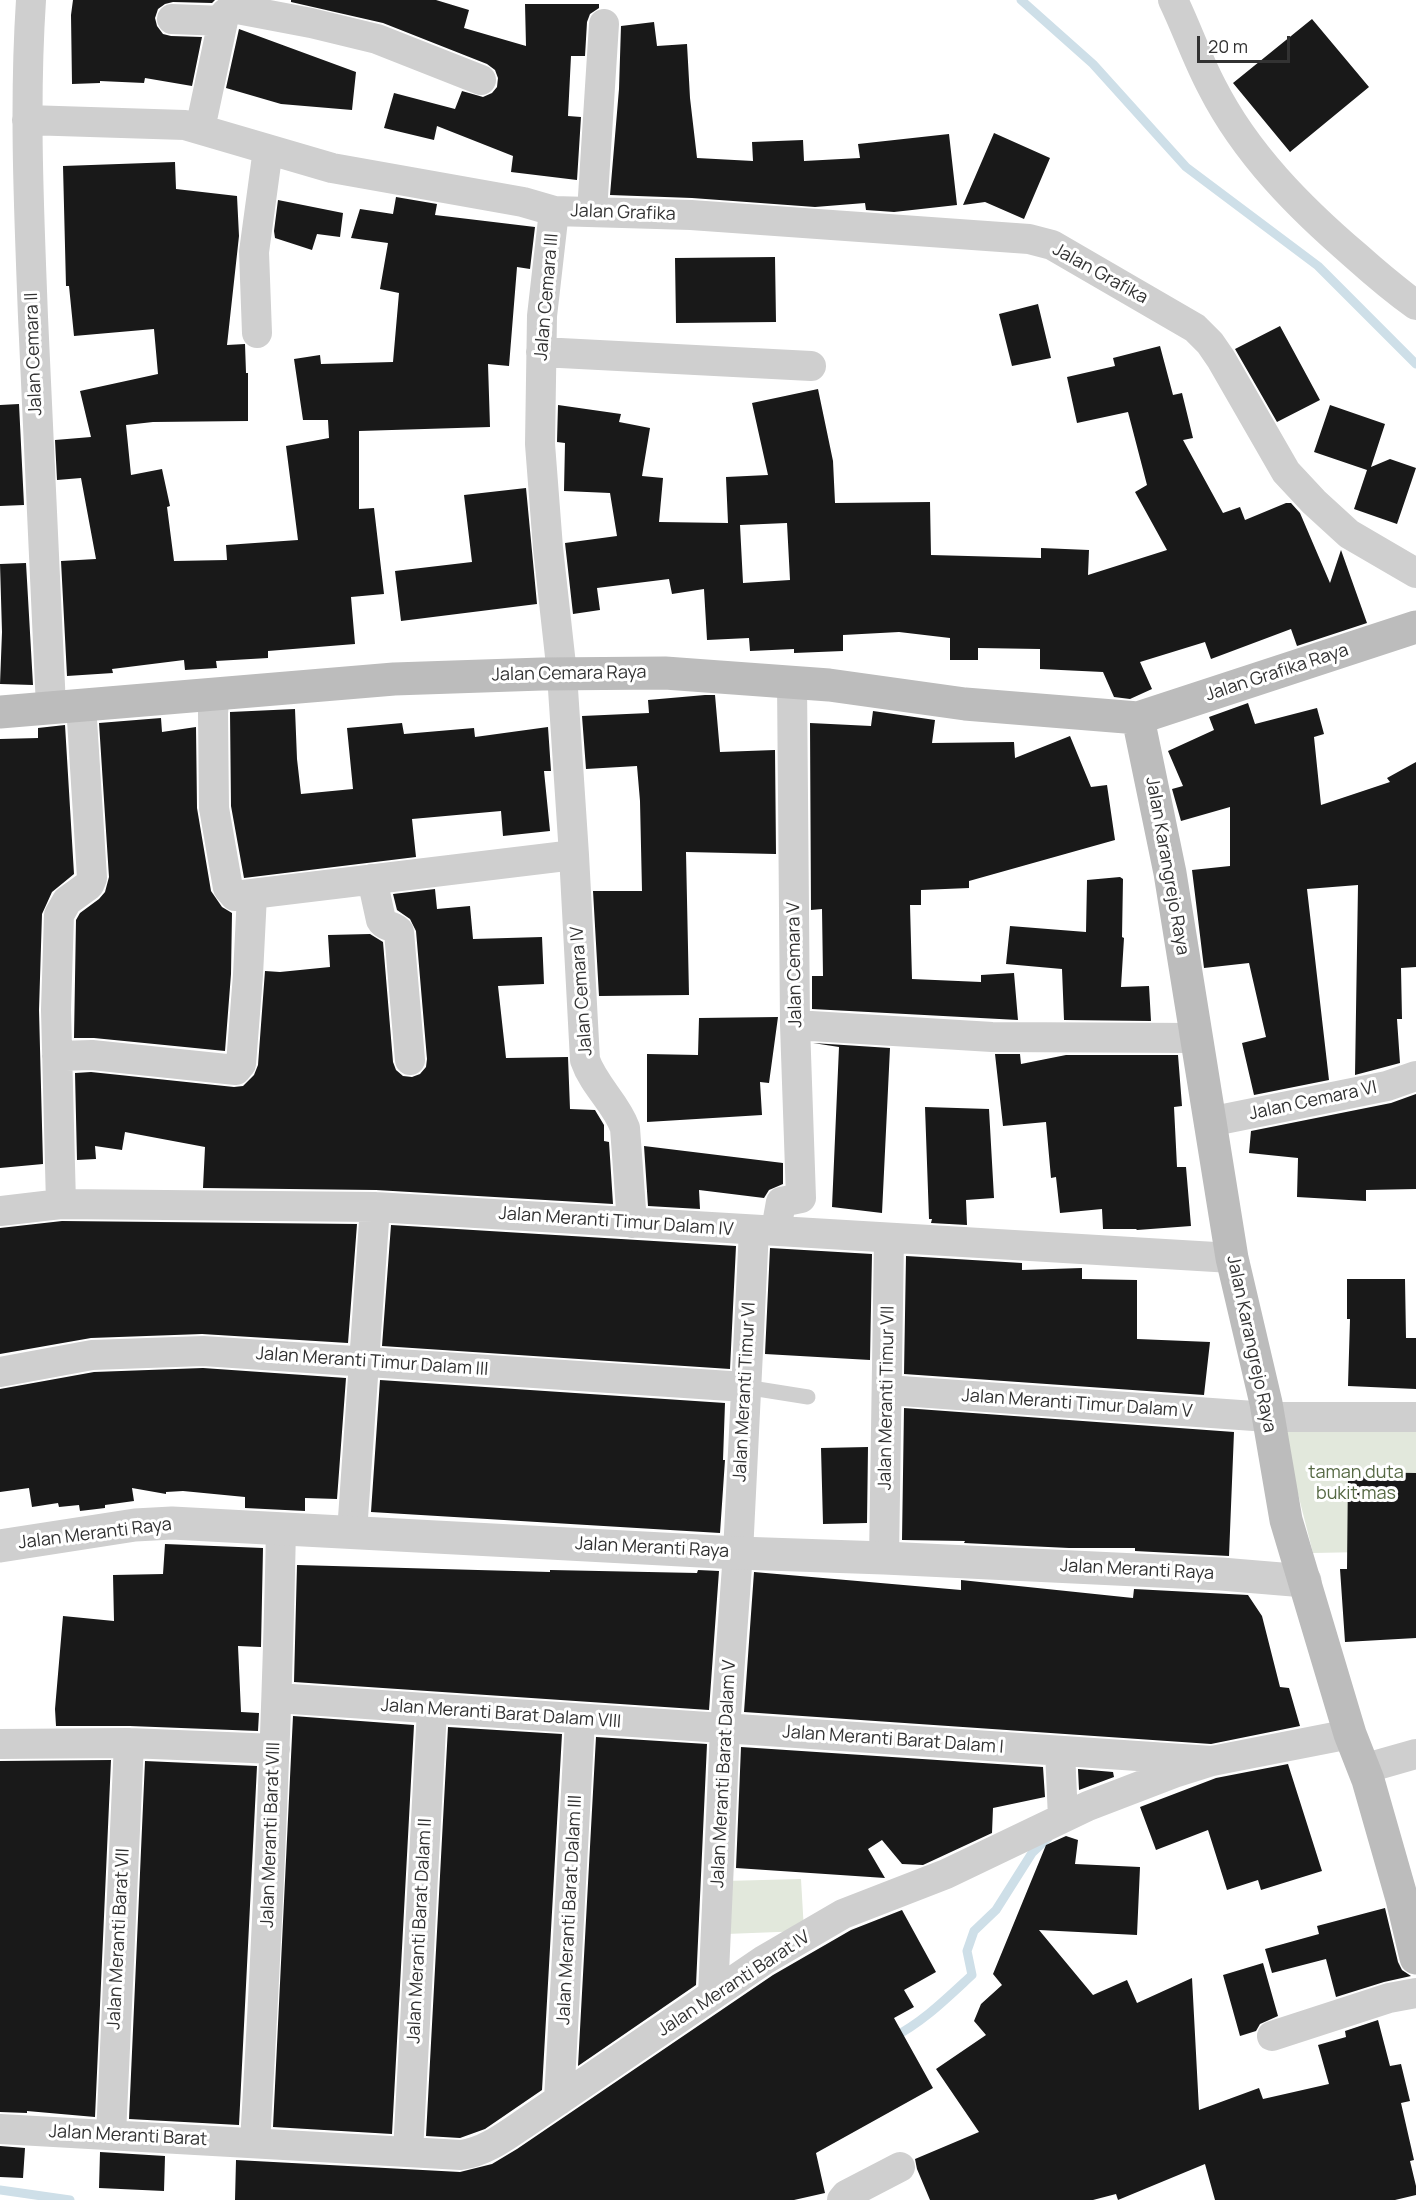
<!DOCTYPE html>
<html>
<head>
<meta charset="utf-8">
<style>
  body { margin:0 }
  #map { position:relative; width:1416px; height:2200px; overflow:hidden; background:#fff; font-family:Manrope,sans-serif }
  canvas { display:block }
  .scale { position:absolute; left:1197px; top:36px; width:93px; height:27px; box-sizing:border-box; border:3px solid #323232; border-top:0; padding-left:8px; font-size:18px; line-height:21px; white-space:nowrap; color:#323232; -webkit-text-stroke:4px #fff; paint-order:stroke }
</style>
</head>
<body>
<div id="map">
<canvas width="1416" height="2200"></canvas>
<div class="scale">20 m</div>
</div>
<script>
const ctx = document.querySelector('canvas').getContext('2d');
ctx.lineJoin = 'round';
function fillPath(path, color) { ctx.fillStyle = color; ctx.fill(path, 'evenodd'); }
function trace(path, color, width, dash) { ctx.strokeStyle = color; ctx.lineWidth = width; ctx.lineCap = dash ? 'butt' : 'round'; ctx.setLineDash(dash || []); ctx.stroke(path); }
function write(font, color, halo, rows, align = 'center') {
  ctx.font = font + ' Manrope,sans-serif'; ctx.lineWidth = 6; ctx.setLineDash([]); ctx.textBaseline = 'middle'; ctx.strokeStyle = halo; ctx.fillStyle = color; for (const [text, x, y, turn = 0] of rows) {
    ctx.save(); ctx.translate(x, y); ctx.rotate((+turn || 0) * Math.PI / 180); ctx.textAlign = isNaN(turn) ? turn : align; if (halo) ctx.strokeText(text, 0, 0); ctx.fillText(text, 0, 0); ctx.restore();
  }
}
fillPath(new Path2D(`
  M1280 1423 1416 1424V1551L1313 1553Z
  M801 1879 804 1931 726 1934 724 1881Z`), '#e2e8dc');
trace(new Path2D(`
  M1021 0 1093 64 1186 167 1318 266 1416 364
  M892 2038C923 2022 946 1999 972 1975L967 1951 974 1931 996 1910 1032 1853 1048 1838
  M0 2190 70 2200`), '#cedfe8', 9);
fillPath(new Path2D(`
  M73 0H215L212 3 173 2 165 4 158 9 155 18 157 26 163 34 171 36 202 37 192 86 145 78 144 83 100 81V83L72 84 71 15Z
  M291 0H436L469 10 464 28 526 46 525 4H599V8L590 14 587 22 585 56H571L568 116 581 117 577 180 511 172 513 156 437 126 434 140 384 128 394 93 455 109 462 91 483 97 492 93 497 87 498 78 495 70 487 64 383 23 291 2Z
  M1312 19 1369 87 1290 152 1233 83Z
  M654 22 657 46 687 44 690 98 697 158 753 161 752 142 803 140 804 161 860 158 858 144 949 134 957 205 894 212 866 210 865 203 815 207 692 198 610 195 619 89 621 26Z
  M239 29 356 72 352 110 281 104 226 88Z
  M994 133 1050 158 1024 219 985 202 963 205Z
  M175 162 176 189 237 196 239 236 227 345 245 344 246 373H248V421L153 422 126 425 131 475 162 469 170 506 167 507 174 561 227 560 226 545 298 540 286 446 329 438 328 420H303L294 359 320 355 321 364 393 362 399 293 380 289 388 243 351 238 360 209 393 214 396 197 437 204 435 215 535 227 530 269 517 267 509 366 488 364 490 427 359 431V509L374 508 384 594 351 597 355 644 268 651V658L216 661 217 668 185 670 184 660 112 669 113 673 67 676 61 561 96 559 81 478 57 480 55 440 91 437 80 391 158 374 154 329 74 336 69 286H66L63 166Z
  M278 200 343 213 340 237 317 234 312 250 275 238 274 231Z
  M775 257 776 322 676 323 675 258Z
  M1038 304 1051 358 1012 366 999 314Z
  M1280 326 1320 400 1277 422 1235 349Z
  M1160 346 1173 395 1182 393 1193 438 1183 440 1223 513 1240 507 1245 520 1286 503H1291L1300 513 1330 583 1341 550 1367 623 1297 646 1291 629 1211 659 1205 642 1140 662 1152 689 1130 699 1114 697 1103 672 1040 669V649L978 648V660H950V638L899 632 843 635V651L794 653V649L750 651 749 638 707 640 704 589 672 594 669 579 597 588 600 610 573 614 565 543 617 536 610 493 564 491 565 443 557 442 558 405 621 414 619 422 650 428 642 476 663 478 659 522 728 523 726 477 768 475 752 403 818 389 833 461 835 503 930 502 931 555 1041 558V548L1089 550 1088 575 1167 550 1135 492 1147 485 1128 412 1077 423 1067 377 1115 366 1113 358ZM787 523 790 580 743 583 740 525Z
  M19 404 24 505 0 506V405Z
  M1330 405 1385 424 1371 467 1390 459 1416 468 1397 524 1354 509 1367 470 1314 452Z
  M526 488 537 604 401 621 395 571 472 562 464 495Z
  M26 563 33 685 0 684 2 632 0 564Z
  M705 695H715L720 752 775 750 776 854 686 852 689 995 599 996 593 891H642L640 801 637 766 586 769 582 716 649 713 648 700Z
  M1248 703 1255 724 1317 708 1324 734 1314 737 1321 805 1390 782 1387 778 1416 762V967L1401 968 1402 1019H1397L1400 1063 1355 1075 1358 885 1307 889 1329 1080 1254 1095 1242 1043 1266 1037 1249 963 1204 968 1192 870 1230 866V807L1181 821 1172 789 1183 786 1168 751 1214 730 1209 717Z
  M295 709 297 759 301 794 353 789 347 728 402 723 404 734 474 728 475 737 548 727 551 771H544L550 831 503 836 501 811 412 819 416 857 244 878 231 806 230 712Z
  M873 711 935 720 932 743 1014 742 1015 758 1070 736 1091 787 1107 785 1115 840 969 881V888L921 890V905H910L912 979 981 982V975L1014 973 1018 1020 812 1009V976H823L822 909 811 910 810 723 871 726Z
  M161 718 162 732 196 727 197 808 211 891 222 907 232 913 231 974 225 1051 94 1038H74L76 920 80 913 99 899 105 892 109 877 99 723Z
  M65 725 74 874 52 892 42 914 39 1010 43 1164 0 1168V739L38 738V728Z
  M1120 877 1123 879 1122 937 1124 938 1121 987 1149 986 1151 1021 1064 1020 1062 969 1006 964 1010 926 1086 932 1087 880Z
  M435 889 437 909 470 906 473 939 542 937 544 984 498 986 506 1058 568 1057 570 1109 595 1110 604 1125V1141L609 1142 613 1204 376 1190 203 1188 205 1147 125 1132 122 1150 95 1146 96 1159 77 1160 75 1073 91 1072 234 1087 243 1086 254 1075 258 1065 265 971 280 972 330 967 328 935 370 934 383 942 393 1062 396 1070 403 1076 412 1077 420 1074 426 1067 427 1059 416 931 410 919 397 910 393 894Z
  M778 1017 769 1083 760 1082 762 1115 647 1122V1054L698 1055 699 1018Z
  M813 1043 890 1048 882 1213 832 1207 839 1047Z
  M995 1054H1020L1021 1064 1066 1055H1178L1182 1106 1174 1107 1177 1167H1186L1191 1226 1137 1230 1136 1229H1103L1102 1209 1060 1213 1056 1177 1051 1178 1046 1122 1003 1126Z
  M1416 1094V1189L1366 1190V1201L1297 1197 1298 1158 1249 1153 1251 1131 1391 1103Z
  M925 1107 989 1109 994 1198 966 1200 967 1225 931 1223 932 1219H929Z
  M644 1146 783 1163V1184L769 1190 764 1198 699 1190 700 1209 648 1206Z
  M62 1221 357 1224 348 1343 202 1334 91 1338 0 1354V1228Z
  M391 1225 736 1246 730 1369 382 1346Z
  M770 1248 872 1254 870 1360 765 1354Z
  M906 1256 1022 1263V1270L1082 1268V1279L1137 1280V1339L1210 1342 1204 1395 904 1374Z
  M1347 1279H1405L1406 1338H1416V1389L1348 1386 1350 1319H1347Z
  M203 1368 346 1378 337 1499 305 1498V1511L245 1508V1497L183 1491 166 1492V1494L132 1488 134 1501 105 1505V1508L80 1511 79 1505 59 1507 58 1503 32 1507 29 1488 0 1492V1389L94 1372Z
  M380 1380 725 1403 723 1460H725L720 1533 371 1512Z
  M904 1408 1234 1432 1229 1556 1135 1551V1548H1069L964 1543 965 1541 902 1540Z
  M868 1447 867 1523 823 1524 821 1448Z
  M1348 1472 1416 1473V1638L1345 1642 1340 1569H1347Z
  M165 1544 263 1548 261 1647 238 1646 241 1712 259 1713 258 1731 130 1726H56L55 1709 63 1616 114 1621 113 1575 163 1574Z
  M297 1565 550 1572V1570L697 1573 698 1570 719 1571 709 1710 294 1682Z
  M754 1572 961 1590V1580L1133 1598 1134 1589 1248 1595 1262 1616 1280 1687 1289 1688 1300 1726 1211 1744 744 1712Z
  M293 1716 414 1725 392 2134 273 2127Z
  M448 1727 562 1734 542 2090 485 2129 460 2138 426 2136Z
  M596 1737 707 1744 696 1985 578 2066Z
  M741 1747 1043 1767 1045 1797 993 1808 992 1833 923 1865 902 1864 882 1840 868 1849 885 1878 736 1868Z
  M111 1760 95 2117 27 2111V2113L0 2112V1761Z
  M145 1761 257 1766 239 2125 129 2119Z
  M1288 1764 1322 1871 1261 1890 1258 1880 1227 1890 1208 1830 1156 1850 1140 1807 1216 1778Z
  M1078 1769 1113 1772 1114 1777 1079 1790Z
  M1066 1836 1078 1840 1075 1864 1140 1867 1137 1935 1039 1930 1093 1995 1127 1980 1137 2003 1192 1978 1199 2110 1259 2088 1263 2099 1329 2084 1318 2045 1346 2037 1345 2031 1378 2020 1390 2066 1401 2064 1410 2101 1401 2103 1414 2160 1410 2161 1416 2186V2195L1395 2200H1215L1205 2164 1118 2200 1116 2194 1093 2200H930L917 2169 915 2159 979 2132 936 2069 986 2035 974 2021 981 2004 1002 1985 993 1974 1046 1845Z
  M1385 1908 1398 1962 1402 1970 1411 1976 1384 1982 1336 1997 1326 1959 1272 1973 1265 1949 1319 1934 1317 1926Z
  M902 1910 936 1972 904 1990 914 2007 894 2018 933 2088 816 2153 825 2193 794 2200H235L236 2160 460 2172 492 2164 517 2149 773 1975 851 1930Z
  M1263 1963 1278 2016 1260 2024 1256 2031 1240 2036 1223 1975Z
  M0 2146 25 2148 23 2178 0 2177Z
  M100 2152 165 2156 164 2191 99 2188Z`), '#191919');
trace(new Path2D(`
  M745 1387 808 1397`), '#cfcfcf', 15);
trace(new Path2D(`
  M31 0C24 106 29 211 33 317 38 447 44 577 51 707
  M1173 0C1187 29 1197 59 1212 87 1246 154 1300 208 1356 256 1375 273 1395 290 1416 305
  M172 19 223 21 200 129
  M223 21 225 14 232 8 311 23 377 39 481 80
  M27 120 185 125 332 168 523 202 554 211 542 316 540 444 548 548 562 674 574 855 235 896 228 888 214 808 213 713 215 693
  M554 211 691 215 1029 239 1052 245 1195 328 1210 343 1221 359 1286 472 1314 502 1349 534 1416 573
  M592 212 604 24
  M257 333 254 252 268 149
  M541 352 811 366
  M574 855 585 1060C594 1086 616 1103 625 1128L632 1223
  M372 879 381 920C385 928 395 925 399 932L410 1060
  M795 1025 992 1037 1195 1038
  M57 1056 92 1055 236 1070 241 1064 248 975 252 895
  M1209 1122 1387 1086 1416 1076
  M61 1204 56 1010 59 915 67 901 89 885 92 878 81 704
  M0 1211 61 1204 375 1207 1232 1258
  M776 1230 781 1202 801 1198 795 1025 792 682
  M0 1372 92 1355 203 1351 745 1387
  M887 1390 1268 1417H1416
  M352 1532 375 1207
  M884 1558 889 1238
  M277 1698 1212 1761 1350 1734
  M0 1744 129 1743 275 1749
  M1060 1751 1063 1818
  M1363 1769 1416 1754
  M713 1995 725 1729 738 1553 754 1230
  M1272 2036 1389 1998 1416 1993
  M559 2100 580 1720
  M0 2129 461 2155C484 2152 503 2138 522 2125L764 1960 843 1914 946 1874 1088 1806 1174 1773 1212 1761
  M111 2135 129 1743
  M255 2143C267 1938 277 1733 281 1528
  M408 2152 432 1710
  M842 2200 846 2195 900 2167`), '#cfcfcf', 30);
trace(new Path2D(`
  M0 1546 135 1525 172 1523 738 1553 884 1558 1221 1574 1305 1581`), '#cfcfcf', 33);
trace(new Path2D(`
  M0 712 394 679 542 674 665 673 829 685 965 704 1138 718 1416 627
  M1138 718 1170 873 1232 1258 1266 1403 1286 1520 1350 1734 1368 1780 1402 1899 1416 1958`), '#bcbcbc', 33);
write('18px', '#323232', '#fff', [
  ["Jalan Grafika",623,213,2],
  ["Jalan Grafika",1100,274,29],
  ["Jalan Cemara III",547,297,-85],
  ["Jalan Cemara II",34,354,-92],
  ["Jalan Grafika Raya",1277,673,-18],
  ["Jalan Cemara Raya",569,674,-1],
  ["Jalan Karangrejo Raya",1167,866,80],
  ["Jalan Cemara V",795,965,-91],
  ["Jalan Cemara IV",582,991,-94],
  ["Jalan Cemara VI",1313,1101,-12],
  ["Jalan Meranti Timur Dalam IV",616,1222,4],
  ["Jalan Karangrejo Raya",1251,1344,78],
  ["Jalan Meranti Timur Dalam III",372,1362,4],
  ["Jalan Meranti Timur VI",745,1392,-87],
  ["Jalan Meranti Timur VII",887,1398,-89],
  ["Jalan Meranti Timur Dalam V",1077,1404,4],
  ["Jalan Meranti Raya",95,1534,-7],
  ["Jalan Meranti Raya",652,1548,3],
  ["Jalan Meranti Raya",1137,1570,3],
  ["Jalan Meranti Barat Dalam VIII",501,1714,4],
  ["Jalan Meranti Barat Dalam I",893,1740,4],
  ["Jalan Meranti Barat Dalam V",724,1774,-87],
  ["Jalan Meranti Barat VIII",271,1835,-88],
  ["Jalan Meranti Barat Dalam III",570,1910,-87],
  ["Jalan Meranti Barat Dalam II",420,1931,-87],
  ["Jalan Meranti Barat VII",119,1939,-87],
  ["Jalan Meranti Barat IV",734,1984,-33],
  ["Jalan Meranti Barat",128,2136,3]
]);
write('18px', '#566944', '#fff', [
  ["taman duta",1356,1473],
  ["bukit mas",1356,1494]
]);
</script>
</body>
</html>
